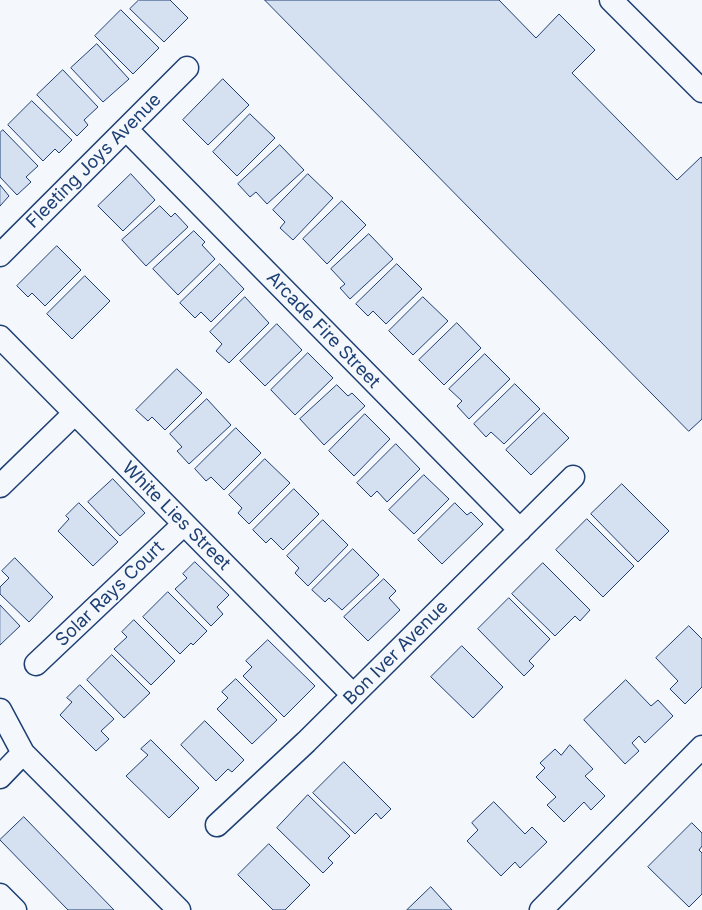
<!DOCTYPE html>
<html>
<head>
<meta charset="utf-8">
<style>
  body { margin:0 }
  canvas { display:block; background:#f4f7fb }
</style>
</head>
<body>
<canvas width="702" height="910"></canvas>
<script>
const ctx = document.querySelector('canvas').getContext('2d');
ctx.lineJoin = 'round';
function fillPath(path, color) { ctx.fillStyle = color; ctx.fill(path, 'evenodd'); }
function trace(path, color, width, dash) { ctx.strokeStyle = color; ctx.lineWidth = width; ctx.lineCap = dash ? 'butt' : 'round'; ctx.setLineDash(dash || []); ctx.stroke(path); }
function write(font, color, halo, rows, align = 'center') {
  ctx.font = font + ' Inter,sans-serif'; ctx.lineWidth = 4; ctx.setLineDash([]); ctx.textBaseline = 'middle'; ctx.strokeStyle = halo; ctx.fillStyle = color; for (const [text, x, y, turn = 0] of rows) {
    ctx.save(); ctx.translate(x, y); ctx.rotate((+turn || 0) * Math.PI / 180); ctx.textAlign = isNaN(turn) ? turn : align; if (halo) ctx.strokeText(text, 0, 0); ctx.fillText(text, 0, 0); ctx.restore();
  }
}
const building = new Path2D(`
  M139 0H170L188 18 164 42 130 9Z
  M265 0H499L536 38 559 14 595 50 572 73 677 180 701 157 702 158V419L689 431Z
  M121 10 159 48 133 74 95 36Z
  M97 44 129 79 103 102 71 68Z
  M63 70 98 107 84 120 88 125 77 136 37 95Z
  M223 79 249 105 208 145 183 120Z
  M32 101 72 140 59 153 55 149 43 161 8 125Z
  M250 114 275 138 237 176 213 152Z
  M3 130 38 166 26 177 31 182 17 195 0 177V133Z
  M280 145 304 170 267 204 256 192 250 197 238 184Z
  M131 174 155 200 123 231 98 206Z
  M308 174 333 198 293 240 280 228 285 222 273 210Z
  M0 185 9 196 0 206Z
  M342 201 366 225 327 264 303 239Z
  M160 206 171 217 175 213 188 227 146 266 122 240Z
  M194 231 205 242 202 245 215 259 178 295 153 269Z
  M369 234 393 259 350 299 340 288 345 284 331 269Z
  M57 246 81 270 45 306 32 293 28 297 17 286Z
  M220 264 244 289 211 322 201 312 195 318 180 303Z
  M397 264 422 289 386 324 373 311 368 316 356 304Z
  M85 276 110 301 72 339 47 314Z
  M245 297 269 323 229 363 216 351 222 344 210 332Z
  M423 297 448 321 413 355 389 331Z
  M457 323 481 348 444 385 419 360Z
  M277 324 302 350 265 386 240 361Z
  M308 353 333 378 295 415 271 390Z
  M485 354 510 379 469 419 457 406 462 401 449 389Z
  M177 369 202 393 165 430 152 417 148 421 136 410Z
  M515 384 540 409 504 444 491 432 486 437 474 424Z
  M337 385 348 396 352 393 365 406 324 445 300 419Z
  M207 399 231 425 189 464 177 451 182 447 170 434Z
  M544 413 569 438 531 475 506 450Z
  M365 414 390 439 354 476 329 451Z
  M236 428 261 453 224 490 211 477 206 481 195 469Z
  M396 444 420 469 387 502 377 491 371 497 357 483Z
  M265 459 290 483 249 524 238 513 242 508 229 495Z
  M424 475 449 499 414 534 389 510Z
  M113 479 145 513 120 536 88 502Z
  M622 484 669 531 638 562 591 514Z
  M294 489 319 514 283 550 271 538 266 543 253 530Z
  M79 503 118 542 93 566 58 531 69 519 66 516Z
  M455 503 467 515 471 512 483 524 442 564 418 540Z
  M587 519 634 566 603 597 556 550Z
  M323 520 348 545 308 586 295 573 299 568 287 556Z
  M353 549 379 575 342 610 329 598 325 602 312 590Z
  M15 558 53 597 29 622 0 594V587L9 578 2 571Z
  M195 562 229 595 217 607 223 614 211 626 175 589 187 578 183 574Z
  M543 563 590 610 580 621 575 616 555 636 512 594Z
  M384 579 396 591 389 598 400 610 368 641 344 617Z
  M168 592 207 631 193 645 191 643 180 654 143 617Z
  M509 598 550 639 529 661 534 666 524 676 478 629Z
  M0 605 20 626 0 645Z
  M134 620 175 661 151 685 114 649 127 637 122 632Z
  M689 626 702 639V687L685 704 670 689 678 681 656 658Z
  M268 640 315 686 284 717 243 676 252 667 246 661Z
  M462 646 503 687 473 718 431 677Z
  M112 655 150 693 124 718 87 680Z
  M236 679 277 720 252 744 217 709 228 698 222 692Z
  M626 680 651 706 658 700 673 716 645 743 639 736 632 743 639 751 625 764 584 720Z
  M80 685 114 719 101 731 109 739 96 751 60 715 72 702 67 698Z
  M205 721 244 760 232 772 228 769 216 781 181 745Z
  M151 740 199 788 169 818 126 776 148 755 141 749Z
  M570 745 593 769 585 776 605 796 591 810 584 802 564 822 547 805 556 797 536 777 545 768 540 763 555 749 561 755Z
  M344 762 391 809 381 819 376 813 355 834 313 793Z
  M308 795 350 836 328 858 333 863 323 873 277 828Z
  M494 802 525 834 532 827 547 842 520 868 515 862 501 876 467 841 478 830 472 823Z
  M24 817 83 878 114 910H68L0 840Z
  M692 823 702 833V846L699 850 702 853V894L689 907 648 867Z
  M269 844 310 885 285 910H273L238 875Z
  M431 887 452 910H407Z`);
fillPath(building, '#d5e0f0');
trace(building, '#1d3f73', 1);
const minor = new Path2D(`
  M611 0 702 91
  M126 129 520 530
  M0 255 187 68
  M0 337 353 695
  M0 486 75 413
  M36 664 184 524
  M0 710 23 753 179 910
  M0 777 23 753
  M217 825 306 742 573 477
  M0 895 15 910
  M541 910 702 747`);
trace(minor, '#1d3f73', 25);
trace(minor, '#f4f7fb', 22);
write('18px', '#1d3f73', '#f4f7fb', [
  ["Fleeting Joys Avenue",94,161,-45],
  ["Arcade Fire Street",323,330,46],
  ["White Lies Street",176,516,45],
  ["Solar Rays Court",110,594,-44],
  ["Bon Iver Avenue",396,653,-45]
]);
</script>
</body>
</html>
